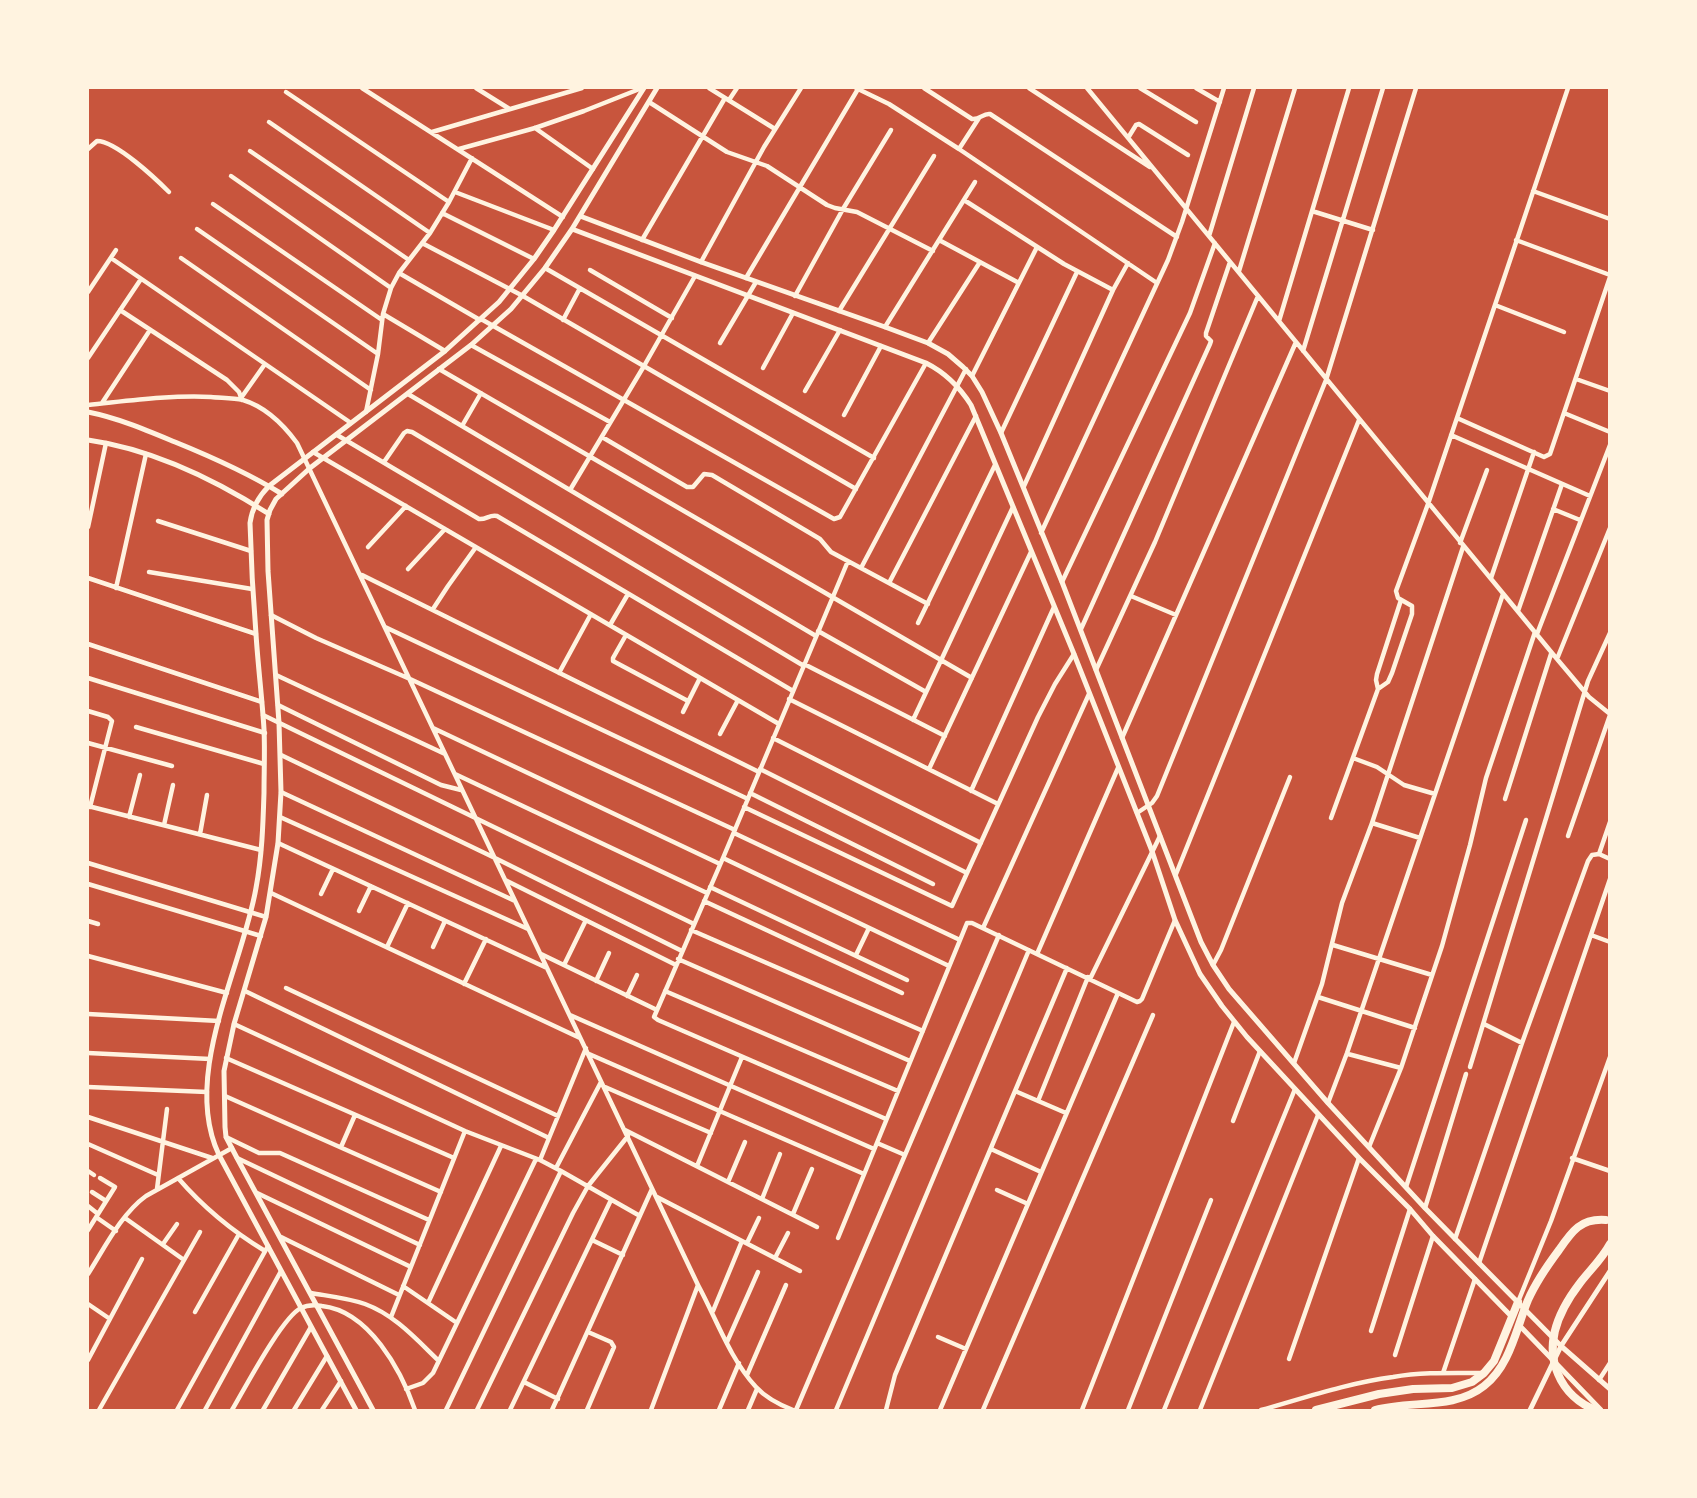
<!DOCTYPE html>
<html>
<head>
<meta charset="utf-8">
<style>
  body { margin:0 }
  #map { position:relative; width:1697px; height:1498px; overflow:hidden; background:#c8553d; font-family:Quicksand,sans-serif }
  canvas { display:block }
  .frame { position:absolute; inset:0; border:89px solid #fff3e0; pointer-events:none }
</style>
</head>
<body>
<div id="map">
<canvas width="1697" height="1498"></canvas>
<div class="frame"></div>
</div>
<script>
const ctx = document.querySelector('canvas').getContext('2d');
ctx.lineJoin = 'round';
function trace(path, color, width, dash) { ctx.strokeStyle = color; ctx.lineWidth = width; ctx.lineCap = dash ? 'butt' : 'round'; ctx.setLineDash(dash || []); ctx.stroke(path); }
trace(new Path2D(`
  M362 88 563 217
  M476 88 508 108
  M709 88 775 129
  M856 88 889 104 959 149 1157 283
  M924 88 972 119C980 120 983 113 990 114L1177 237
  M1029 88 1150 167
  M1087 88 1557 659 1589 697 1610 714
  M1140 88 1196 122
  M1196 88 1220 102
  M286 92 449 202
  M729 100 737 88
  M649 102 727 152 767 166 827 205 835 208 857 212 933 251
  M269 122 430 233
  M535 128 593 169
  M432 132 582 88
  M1128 138 1136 125 1139 124 1188 155
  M88 149 97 141C116 141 156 179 169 192
  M459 149 535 128 584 111 642 88
  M959 149 979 118
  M250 151 409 260
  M231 176 391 288
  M1533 191 1610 219
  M455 192 554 230
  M964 200 1064 264 1113 290
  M213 204 382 320
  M1312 211 1373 230
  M442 213 534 259
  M197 229 378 354
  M1209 236 1254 88
  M642 240 725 98
  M939 240 1019 283
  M1516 240 1610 275
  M422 243 523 296 856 489
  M111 258 351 423
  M181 258 371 390
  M701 262 764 147 801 88
  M545 268 874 458
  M590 270 672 318
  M1239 271 1295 88
  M399 273 480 320
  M746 278 858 89
  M88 292 116 250
  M795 296 843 209 891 130
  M1495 305 1564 332
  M120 310 227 380 239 392 242 400
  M839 311 934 156
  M383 314 445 351
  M481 319 834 519 840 517 926 363
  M563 320 580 288
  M1279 321 1349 88
  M885 327 975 182
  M720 343 756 282
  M928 343 980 262
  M471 345 610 422
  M1303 351 1383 88
  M88 358 141 279
  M763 368 793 313
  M439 369 972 678
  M972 376 1037 247
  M1576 379 1610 391
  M805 391 840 330
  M408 394 816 636
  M241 398 265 364
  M102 403 150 330
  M88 405C128 401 169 395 211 397 221 398 233 398 243 400 266 407 283 424 297 443L698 1285C716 1318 730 1359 756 1387 766 1398 780 1405 793 1410
  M366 412 378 354 383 314 391 288 399 273 430 233 449 202 472 158
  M1564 413 1610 432
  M844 415 881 346
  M1457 418 1544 457 1550 454 1610 277
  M462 426 481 393
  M1001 433 1077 272
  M337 435 479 519C486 520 490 514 497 516L793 691
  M1451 435 1590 496
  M602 437 687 487H693L704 474 712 475 820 539 831 552 928 604
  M313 452 779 724
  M384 462 404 433 407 431 412 432 804 666
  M1024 486 1113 290 1128 263
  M570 490 644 366 695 276
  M1553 509 1580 520
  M158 521 251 551
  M88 527 106 443
  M1041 533 1168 260 1182 222 1224 88
  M1460 543 1487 470
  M368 547 406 506
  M848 561 723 858 654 1017 658 1020 886 1119
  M861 568 966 369
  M408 569 445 529
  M149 572 252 589
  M362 575 759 772
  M88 578 256 634
  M1491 578 1534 452
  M1062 582 1190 313 1215 243
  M889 583 976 416
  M116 588 146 454
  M1131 596 1176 615
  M433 609 448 586 476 547
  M1518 611 1562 484
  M271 615 316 638 410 679 735 830
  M918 623 995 465
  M610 625 628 594
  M385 627 748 799
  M1081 629 1210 344 1211 341 1206 336V333L1230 262
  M818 631 926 692
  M1537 634 1610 445
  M626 635 613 658V661L688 701
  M88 644 262 702
  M1557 659 1610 528
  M804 664 945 736
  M1096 670 1155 542 1258 296
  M559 673 591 614
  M276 675 445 754
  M88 678 265 733
  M1378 689 1376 680 1377 674 1401 600
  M789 699 998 804
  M278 705 441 785 461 790
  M88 711 108 717 112 721 90 807
  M683 712 700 678
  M263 715 694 924
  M913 720 1013 507
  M136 727 264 764
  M433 728 720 864
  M720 734 738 700
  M773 738 981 843
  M1122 738 1296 342
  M88 743 172 766
  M281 755 495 858 682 951
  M1353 758 1377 767 1404 785 1435 794
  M760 769 967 873
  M929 769 1031 552
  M455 774 707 893
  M971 791 1054 607
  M281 792 515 901
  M750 793 933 884
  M1505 799 1551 654
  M88 806 261 850
  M744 807 952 906 1038 717 1055 684 1074 654
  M1137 813 1152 803 1157 796 1326 380 1416 88
  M129 817 140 775
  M280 817 528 929
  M1331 818 1378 689 1388 682 1392 673 1412 614V606L1398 598 1396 591 1428 504 1568 88
  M1372 823 1420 838
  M164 825 173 785
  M734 833 960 940
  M200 834 207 795
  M1568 836 1610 715
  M278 843 547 968
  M1599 854 1610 822
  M1599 854 1610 859
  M723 858 949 966
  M88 863 266 917
  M1176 874 1359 420
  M505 880 676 965
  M88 884 261 936
  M710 887 907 980
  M271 893 580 1038
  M321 894 333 869
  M704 901 902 993
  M359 911 371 886
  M88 921 98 924
  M983 928 1089 694
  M691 930 923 1031
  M1591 935 1610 942
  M1333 945 1432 975
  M387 947 408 903
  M433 947 445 921
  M541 954 657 1010
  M1037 954 1118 768
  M856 955 869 928
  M88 956 227 993
  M678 959 910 1061
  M564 965 586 920
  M1213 965 1221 950 1290 777
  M1090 979 1160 836
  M596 981 609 953
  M464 984 486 939
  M286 988 558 1116
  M245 991 549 1138
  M665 991 898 1091
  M627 996 637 975
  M1318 997 1415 1028
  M88 1014 219 1021
  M570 1015 874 1149
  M234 1024 465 1131 540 1160 561 1171 640 1216
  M1484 1024 1522 1043
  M88 1053 210 1059
  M589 1054 864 1174
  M1348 1054 1401 1068
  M226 1058 454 1158
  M1294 1063 1322 984 1342 903 1372 823 1463 547
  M1470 1067 1588 681 1610 633
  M88 1087 207 1092
  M605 1087 711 1133
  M1015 1091 1066 1113
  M225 1096 441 1192
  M1038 1101 1088 977
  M1328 1103 1347 1053 1503 594
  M88 1117 212 1158
  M1233 1121 1260 1051
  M625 1130 817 1227
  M226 1137 259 1153H280L429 1220
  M877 1143 905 1155
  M88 1144 158 1175
  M341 1147 355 1115
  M1369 1147 1401 1068 1442 946 1470 845 1486 778 1535 632
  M991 1149 1041 1172
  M237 1158 420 1245
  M1572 1158 1610 1171
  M540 1160 586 1048
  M697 1166 742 1057
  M556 1168 601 1082
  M88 1171 94 1175
  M178 1178C203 1207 232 1231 265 1251
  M728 1182 745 1142
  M1406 1187 1526 820
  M157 1189 167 1109
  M997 1190 1028 1204
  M92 1192 106 1201
  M257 1193 411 1267
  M657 1197 800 1271
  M762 1199 780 1154
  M88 1206 98 1214
  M1425 1208 1466 1074
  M793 1214 812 1169
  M96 1217 116 1231
  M125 1218 184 1260
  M88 1230 115 1187 100 1178
  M281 1237 399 1295
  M838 1238 967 923H972L1137 1002 1140 1001 1142 999 1175 920
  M1455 1239 1522 1043 1588 861 1592 855 1599 854
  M592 1240 623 1255
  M747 1243 759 1218
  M163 1244 177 1224
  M775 1258 788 1233
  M1479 1263 1610 879
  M88 1274C104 1249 121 1214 146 1196L232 1148
  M403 1286 457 1323
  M311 1293C328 1296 348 1298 365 1304 395 1315 416 1339 439 1361
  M1518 1302 1551 1221 1610 1057
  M428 1303 501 1146
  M88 1304 110 1319
  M713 1311 742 1241
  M195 1312 239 1234
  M391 1317 465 1131
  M1371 1331 1410 1209
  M938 1337 966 1349
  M727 1342 758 1272
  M1395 1355 1433 1236
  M1289 1359 1359 1158
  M88 1360 142 1259
  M1443 1373 1475 1279
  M747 1375 786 1285
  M1599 1380 1610 1363
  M524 1382 558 1399
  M406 1389 423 1383 433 1373 536 1159
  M99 1410 200 1232
  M177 1410 268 1246
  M205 1410 281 1271
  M232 1410C244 1390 282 1317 301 1308 307 1305 316 1305 322 1306 369 1311 401 1370 415 1410
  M263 1410 311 1327
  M294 1410 327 1356
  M322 1410 341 1381
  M446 1410 561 1171
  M477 1410 573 1213 588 1186 628 1136
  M510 1410 611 1200
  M552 1410 652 1189
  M587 1410 614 1347 611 1342 588 1332
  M651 1410 698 1285
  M719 1410 739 1363
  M748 1410 757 1389
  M796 1410 999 935
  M836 1410 1029 950
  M886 1410 895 1375 1067 968
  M940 1410 1118 993
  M983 1410 1153 1015
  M1082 1410 1234 1022
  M1128 1410 1211 1200
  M1164 1410 1295 1089
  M1200 1410 1318 1115
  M1261 1410C1304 1398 1348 1383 1393 1377 1422 1372 1451 1373 1480 1373`), '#fff3e0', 4.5);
trace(new Path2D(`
  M580 216 701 262 885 327 928 343 948 354 963 367 972 376 982 392 1001 433 1062 582 1201 942 1213 965 1229 989 1328 1103 1425 1208 1479 1263 1561 1346 1610 1389
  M572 229 926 363C946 373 959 386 971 405L1074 654 1152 851 1175 920 1200 974 1222 1006 1247 1037 1359 1158 1410 1209 1433 1236 1512 1317
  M88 412C118 418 146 430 175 442 212 457 248 473 282 494
  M88 440C152 449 214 479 269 514
  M1519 1325 1601 1410
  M356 1410 219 1155C181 1075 242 969 256 888 262 856 263 825 264 793 264 772 265 750 264 729 262 697 258 666 256 634 253 597 251 560 250 523 252 508 258 497 269 486L445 351 499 302 534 259 554 230 644 88
  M373 1410 237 1158 226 1137 225 1127 224 1071 234 1024 266 917 278 843 281 792 279 723 268 571 267 520 270 510 276 499 310 468 471 345 511 309 545 268 572 229 657 88
  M1530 1410 1561 1346 1610 1271`), '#fff3e0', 5);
trace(new Path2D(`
  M1316 1410 1379 1394 1413 1389 1452 1388 1472 1382 1484 1373 1494 1361 1518 1302
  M1375 1410C1411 1400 1454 1410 1484 1386 1510 1366 1516 1329 1528 1300 1536 1282 1547 1266 1559 1250 1572 1231 1581 1218 1606 1220
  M1596 1410C1579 1404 1565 1391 1558 1374 1544 1342 1560 1309 1580 1283 1590 1270 1602 1259 1610 1244`), '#fff3e0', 8);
</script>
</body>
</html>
